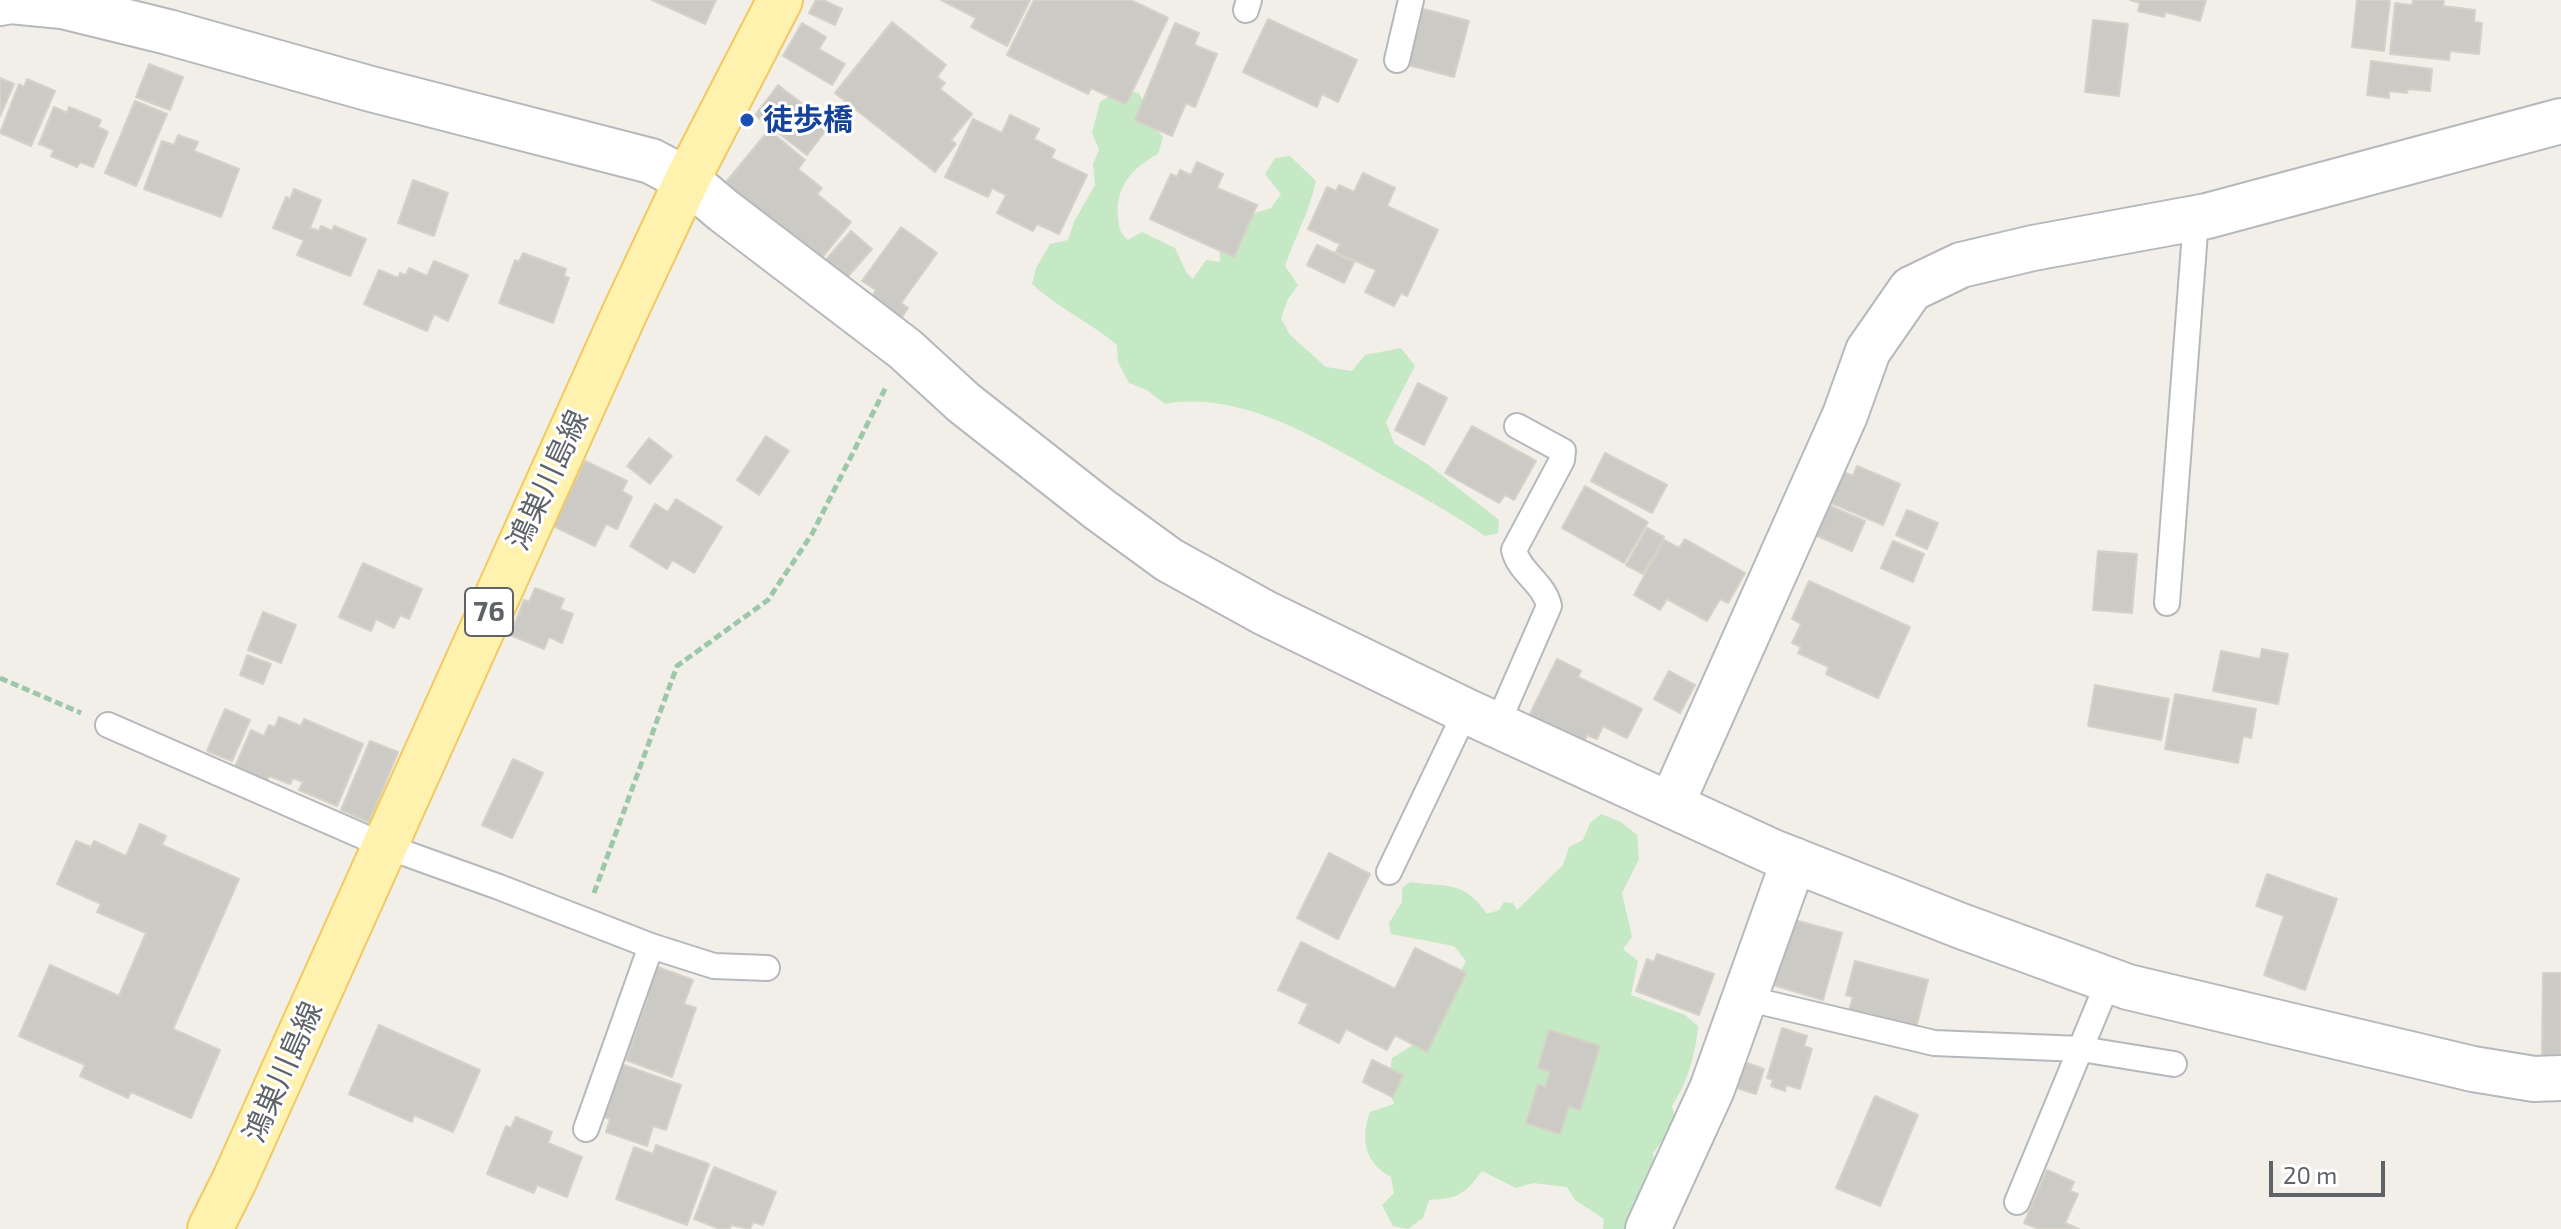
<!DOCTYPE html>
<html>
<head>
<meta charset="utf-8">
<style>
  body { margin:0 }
  #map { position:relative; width:2561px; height:1229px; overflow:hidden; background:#f1efe8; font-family:"Exo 2",sans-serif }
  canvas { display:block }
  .scale { position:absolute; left:2269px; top:1161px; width:116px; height:36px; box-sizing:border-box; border:4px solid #5f6368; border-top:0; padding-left:10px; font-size:24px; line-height:28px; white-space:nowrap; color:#5f6368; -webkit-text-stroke:6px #fff; paint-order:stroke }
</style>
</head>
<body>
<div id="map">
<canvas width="2561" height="1229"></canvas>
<div class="scale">20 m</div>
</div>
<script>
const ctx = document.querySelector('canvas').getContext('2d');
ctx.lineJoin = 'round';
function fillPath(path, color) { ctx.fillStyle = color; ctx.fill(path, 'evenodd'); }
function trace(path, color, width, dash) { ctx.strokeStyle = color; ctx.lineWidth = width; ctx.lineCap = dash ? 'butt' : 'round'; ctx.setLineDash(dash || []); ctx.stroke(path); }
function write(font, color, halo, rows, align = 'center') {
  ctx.font = font + ' "Exo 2","Noto Sans JP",sans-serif'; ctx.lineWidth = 6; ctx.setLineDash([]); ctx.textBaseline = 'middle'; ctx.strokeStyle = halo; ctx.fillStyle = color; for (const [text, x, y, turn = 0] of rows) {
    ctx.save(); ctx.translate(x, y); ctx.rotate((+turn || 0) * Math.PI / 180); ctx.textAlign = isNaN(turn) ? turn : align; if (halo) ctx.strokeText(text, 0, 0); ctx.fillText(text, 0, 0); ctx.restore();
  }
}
fillPath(new Path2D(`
  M1120 90 1139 93 1154 126 1163 137 1158 154C1132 168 1115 187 1118 218 1119 229 1120 233 1128 240L1142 232 1175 248 1186 272 1193 279 1206 260 1220 262 1219 241 1240 218 1271 208 1281 194 1265 174 1275 158 1290 156 1316 181C1310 210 1295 237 1285 266L1298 285 1288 299 1281 318 1290 335 1326 367 1352 371 1365 355 1401 348 1415 366 1386 422 1394 443 1430 466 1499 520 1498 533 1485 536C1452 513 1419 495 1384 476 1319 440 1242 390 1165 404L1147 390 1129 383 1118 362 1117 345C1090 322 1058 308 1032 284L1036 268 1050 244 1068 240 1074 222 1095 185 1093 164 1099 150 1092 133 1100 102Z
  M1601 814 1621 822 1637 835 1639 859 1622 893 1632 937 1623 949 1638 961 1631 995 1685 1015 1698 1026C1696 1053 1687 1084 1672 1106L1676 1124 1653 1153 1656 1177 1632 1229H1603L1604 1219 1575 1200 1567 1187 1533 1183 1516 1188 1482 1171C1464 1195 1459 1198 1429 1200L1423 1218 1408 1229 1393 1226 1382 1205 1394 1193 1391 1177C1365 1163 1360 1139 1370 1112L1394 1104 1388 1085 1392 1058 1426 1037 1466 961 1454 946 1391 934 1389 923 1402 902V888L1410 882C1448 888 1462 879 1487 914L1499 910 1504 902 1513 903 1517 910 1563 865 1569 847 1583 840 1590 823Z`), '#c5e8c5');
const building = new Path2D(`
  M652 0H716L705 24Z
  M816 0H823L842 9 835 25 809 13Z
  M941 0H1030L1007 46 971 27 976 18Z
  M1034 0H1131L1168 18 1126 104 1091 88 1088 94 1007 55Z
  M2130 0H2206L2200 21 2165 12 2164 17 2138 11 2140 3Z
  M2357 0H2390L2384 51 2352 47Z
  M2413 0H2444L2443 6 2475 10 2474 22 2482 23 2479 54 2450 51 2449 60 2390 54 2395 3 2412 5Z
  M1420 8 1469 21 1454 77 1404 64Z
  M1268 19 1357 60 1338 102 1322 94 1317 107 1243 72Z
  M2093 20 2128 24 2119 96 2085 92Z
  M892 22 946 65 937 77 945 83 940 89 972 114 951 140 956 144 935 172 835 93Z
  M802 23 826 37 819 49 845 64 832 85 783 56Z
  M1175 23 1199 33 1194 45 1217 54 1195 107 1186 103 1172 136 1135 120Z
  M2371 61 2432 69 2430 91 2408 89 2407 93 2389 91V98L2367 95Z
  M149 64 183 77 170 110 136 97Z
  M0 78 14 84 0 116Z
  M27 79 55 91 31 146 0 133 19 84 24 87Z
  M778 85 830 125 807 155 755 115Z
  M135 101 167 114 136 186 105 173Z
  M54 107 67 113 69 107 101 120 98 127 108 132 93 167 80 162 77 167 51 156 54 150 39 144Z
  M1010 115 1039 129 1034 139 1055 150 1051 158 1087 175 1059 234 1037 224 1033 231 997 213 1006 195 992 188 988 197 945 177 973 119 1002 133Z
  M769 130 805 160 798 169 822 188 817 194 851 222 820 260 722 195 730 185 726 182Z
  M178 135 198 142 194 151 239 169 221 217 144 189 162 141 174 145Z
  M1197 162 1223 174 1217 188 1257 205 1234 257 1150 219 1171 174 1177 177 1180 170 1191 175Z
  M1363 173 1395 188 1387 206 1438 230 1407 296 1401 293 1394 306 1365 292 1376 270 1336 252 1340 244 1308 229 1327 187 1336 191 1339 185 1354 192Z
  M413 180 448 193 434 236 398 223Z
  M294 189 321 200 310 228 319 231 321 226 332 231 334 226 366 239 350 276 297 255 304 240 273 228 286 197 290 199Z
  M901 227 937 253 901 303 908 308 897 324 867 303 876 290 862 281Z
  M851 231 872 249 844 281 823 263Z
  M1317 245 1354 262 1344 283 1307 265Z
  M523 253 566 269 564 276 569 278 553 323 499 303 515 260 519 262Z
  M434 261 468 275 448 321 434 314 427 331 364 304 379 270 398 278 400 273 406 275 409 268 427 276Z
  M1418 383 1447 398 1424 445 1395 430Z
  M1472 426 1536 461 1514 500 1505 495 1499 503 1445 473Z
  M766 436 789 451 759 495 737 480Z
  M649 438 672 456 650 484 627 466Z
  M1605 453 1667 485 1652 513 1591 481Z
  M585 461 627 481 622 491 632 497 617 529 606 524 595 546 553 526Z
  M1857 466 1900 484 1883 525 1824 500 1837 469 1853 476Z
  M1585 486 1648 522 1624 563 1562 528Z
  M676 499 722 527 694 573 672 560 667 569 630 546 655 504 668 512Z
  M1821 502 1865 521 1852 551 1808 532Z
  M1907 510 1938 523 1927 549 1896 535Z
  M1647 528 1664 537 1643 574 1626 565Z
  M1685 539 1745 573 1728 603 1720 599 1707 621 1667 599 1660 610 1634 595 1664 540 1679 548Z
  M1893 541 1924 554 1913 582 1881 568Z
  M2098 551 2137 554 2132 613 2093 610Z
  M363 563 422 589 409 619 400 615 394 628 376 619 371 631 339 617Z
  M1809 581 1910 627 1878 698 1826 674 1829 667 1798 653 1801 647 1792 643 1801 624 1792 619Z
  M535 588 564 599 560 609 573 614 562 643 549 637 544 649 510 635 524 600 529 602Z
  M263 612 296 625 281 663 248 650Z
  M2262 649 2288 654 2278 704 2213 691 2221 651 2260 659Z
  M247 655 271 664 263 684 240 675Z
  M1557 659 1581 671 1578 677 1642 709 1627 738 1603 726 1597 739 1587 735 1584 742 1529 716Z
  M1669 671 1695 685 1680 713 1654 699Z
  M2095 685 2169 699 2161 740 2088 726Z
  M2175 694 2256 709 2251 738 2243 736 2238 763 2165 749Z
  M225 709 250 720 232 761 207 751Z
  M279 717 301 726 304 719 363 744 337 806 299 790 303 782 293 778 290 784 269 776 266 783 234 769 251 730 264 736 269 725 275 727Z
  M370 741 398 752 369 822 341 810Z
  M513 759 543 773 512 838 482 825Z
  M140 824 166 836 162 845 239 879 173 1029 220 1050 191 1118 131 1092 128 1098 80 1076 85 1065 19 1036 50 965 119 996 146 933 97 912 101 904 57 884 76 841 91 847 94 841 126 856Z
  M1329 853 1370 874 1338 939 1297 918Z
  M2267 874 2337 899 2305 990 2264 975 2284 916 2256 906Z
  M1791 919 1842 933 1823 1000 1773 985Z
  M1301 942 1395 989 1415 948 1466 973 1427 1052 1395 1035 1387 1050 1346 1029 1339 1043 1299 1023 1308 1004 1278 990Z
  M1657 954 1714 974 1699 1015 1636 991 1647 959 1654 962Z
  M1855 961 1928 980 1916 1028 1849 1010 1853 997 1846 995Z
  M652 965 693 980 684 1004 696 1008 672 1077 626 1060 648 997 642 995Z
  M2543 973H2561V1060L2542 1059Z
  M379 1025 480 1070 453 1132 414 1115 412 1122 349 1094Z
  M1782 1028 1807 1036 1804 1046 1812 1049 1800 1089 1786 1085 1785 1091 1771 1086 1773 1080 1767 1078Z
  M1549 1030 1600 1046 1580 1110 1569 1106 1560 1134 1526 1123 1538 1084 1545 1087 1550 1072 1538 1068Z
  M1733 1058 1764 1069 1756 1094 1724 1084Z
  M1372 1060 1403 1075 1393 1097 1363 1082Z
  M621 1064 681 1085 666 1130 653 1126 647 1146 606 1132 610 1119 604 1117Z
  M1875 1096 1918 1115 1880 1206 1836 1188Z
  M516 1117 552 1132 548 1143 582 1157 567 1197 537 1185 534 1193 487 1174 506 1126 511 1128Z
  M656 1145 709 1164 687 1225 616 1199 634 1147 653 1154Z
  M714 1167 776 1192 763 1225 753 1222 750 1229 731 1225 730 1229H720L694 1219Z
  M2047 1170 2074 1182 2070 1191 2078 1194 2065 1223 2079 1229H2039L2024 1223Z`);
fillPath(building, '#cccac5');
trace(building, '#d6d1c6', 2);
const service = new Path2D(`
  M1246 10 1249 0
  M1397 60 1411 0
  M2167 603 2196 219
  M108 725 385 846 499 887 651 946 714 966 767 968
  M1497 725 1549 606C1544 583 1519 572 1514 550L1562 460 1563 451 1517 426
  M1389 872 1466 711
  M1745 998 1934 1043 2081 1049 2174 1064
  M586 1129 651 946
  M2017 1202 2109 980`);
const minor = new Path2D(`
  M0 3 11 1 62 6 168 32 371 89 651 161 687 180 724 211 905 349 964 403 1099 509 1169 560 1265 613 1466 711 1773 852 1961 926 2128 987 2473 1069 2534 1079 2561 1078
  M1671 805 1845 415 1868 351 1911 289 1961 265 2033 248 2207 216 2561 121
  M1648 1229 1712 1089 1794 860`);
const primary = new Path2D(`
  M210 1229 235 1179 625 312 687 180 780 0`);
trace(service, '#b5b8bc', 28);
trace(minor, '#b5b8bc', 48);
trace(primary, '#f2c960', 48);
trace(new Path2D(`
  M0 678 81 713
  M594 893 677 666 768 600 812 534 886 387`), '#9cc7a9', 5, [8, 4]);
trace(service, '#fff', 24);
trace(minor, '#fff', 44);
trace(primary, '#fff2af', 44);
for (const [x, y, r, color] of [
  [747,120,8,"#1a4fb4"]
]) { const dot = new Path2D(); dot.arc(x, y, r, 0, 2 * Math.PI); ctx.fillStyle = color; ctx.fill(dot); trace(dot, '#fff', 3); }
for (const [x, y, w] of [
  [489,612,48]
]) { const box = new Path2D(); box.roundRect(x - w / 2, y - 24, w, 48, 6); ctx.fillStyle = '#fff'; ctx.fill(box); trace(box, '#5f6368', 2); }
write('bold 28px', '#5f6368', null, [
  ["76",489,612]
]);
write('bold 30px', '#164399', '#fff', [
  ["徒歩橋",763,120]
], 'left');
write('30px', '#5f6368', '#fff', [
  ["鴻巣川島線",548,480,-65],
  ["鴻巣川島線",283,1072,-66]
]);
</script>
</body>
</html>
